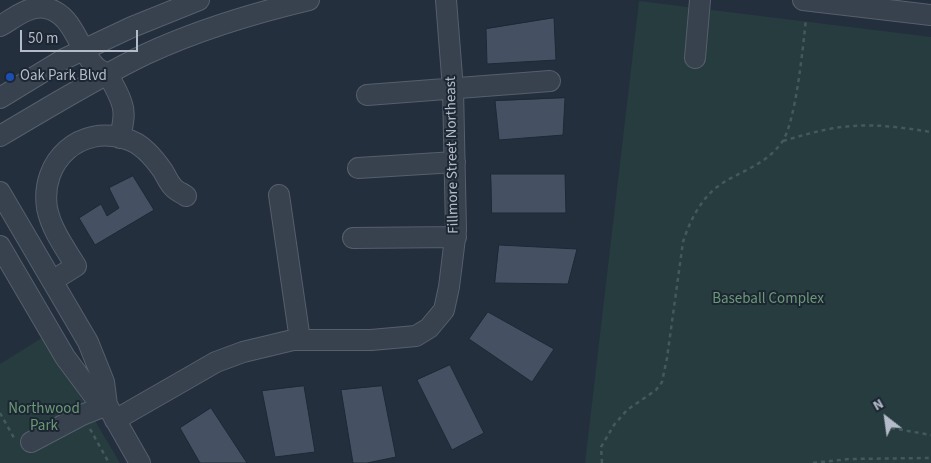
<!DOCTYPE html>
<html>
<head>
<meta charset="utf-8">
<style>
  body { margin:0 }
  #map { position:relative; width:931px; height:463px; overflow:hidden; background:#242f3e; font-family:"Source Sans 3",sans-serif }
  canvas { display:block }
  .north { position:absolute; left:861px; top:393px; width:50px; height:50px; -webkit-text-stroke:4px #1d2633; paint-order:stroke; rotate:330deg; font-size:14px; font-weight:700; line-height:20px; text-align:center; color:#b4bcc9 }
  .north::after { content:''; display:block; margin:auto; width:18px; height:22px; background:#b4bcc9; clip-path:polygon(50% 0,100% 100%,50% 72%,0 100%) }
  .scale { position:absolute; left:20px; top:30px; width:118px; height:22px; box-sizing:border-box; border:2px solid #b4bcc9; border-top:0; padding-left:6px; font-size:15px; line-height:18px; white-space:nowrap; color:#b4bcc9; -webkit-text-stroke:4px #1d2633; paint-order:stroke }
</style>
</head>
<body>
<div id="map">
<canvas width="931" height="463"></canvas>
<div class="north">N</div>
<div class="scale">50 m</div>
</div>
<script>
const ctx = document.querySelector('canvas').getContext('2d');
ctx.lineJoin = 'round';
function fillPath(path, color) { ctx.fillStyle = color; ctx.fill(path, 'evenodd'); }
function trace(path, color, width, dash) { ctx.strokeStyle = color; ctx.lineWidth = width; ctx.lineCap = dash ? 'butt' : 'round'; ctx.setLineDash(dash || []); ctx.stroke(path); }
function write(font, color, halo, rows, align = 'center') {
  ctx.font = font + ' "Source Sans 3",sans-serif'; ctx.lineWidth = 4; ctx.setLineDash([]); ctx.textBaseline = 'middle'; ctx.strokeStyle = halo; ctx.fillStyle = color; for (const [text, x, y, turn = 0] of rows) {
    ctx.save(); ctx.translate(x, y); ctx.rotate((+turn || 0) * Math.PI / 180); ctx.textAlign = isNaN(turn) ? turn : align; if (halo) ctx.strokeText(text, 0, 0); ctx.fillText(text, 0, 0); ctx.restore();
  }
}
fillPath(new Path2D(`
  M639 1 931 37V463H585Z
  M45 336 120 463H0V364Z`), '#263c3f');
const building = new Path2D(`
  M554 18 556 60 487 64 486 29Z
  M565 98 563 135 499 140 495 101Z
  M491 174H565L566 213H492Z
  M133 176 154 210 95 245 79 218 101 204 107 216 119 208 109 188Z
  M499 245 577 249 568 284 495 283Z
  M488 312 554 349 532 382 469 339Z
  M450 365 484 433 452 450 417 380Z
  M304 386 315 452 275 457 262 391Z
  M382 386 396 457 367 463H353L341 390Z
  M211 408 247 463H200L180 428Z`);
fillPath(building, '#455162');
trace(building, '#1f2835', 1);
const minor = new Path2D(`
  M803 0 931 15
  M0 26C13 19 29 5 45 8 74 13 78 50 96 67 99 70 103 71 106 74 111 78 120 97 122 104 126 115 122 127 120 138
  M695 58 700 0
  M367 95 550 81
  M0 98 64 59 132 27 199 0
  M0 136C48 108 96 78 146 54 198 30 254 13 309 0
  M358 168 455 162
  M0 192 88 342 104 382 107 405 140 463
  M279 195 300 340
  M353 238 456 237
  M0 246 65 357 94 396 107 405
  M52 281 76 266C65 248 51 229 47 208 40 161 80 124 126 139 142 143 154 158 163 171 166 176 169 183 173 187 176 191 182 193 186 196
  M115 420 216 362 243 352 293 340H371L416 336 429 328 444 310 449 287 456 230 453 89 446 0
  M31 442 82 415 107 405`);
trace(minor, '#565f6c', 22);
trace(new Path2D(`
  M783 141C807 134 830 127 854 126 879 124 906 128 931 132
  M0 413 14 438
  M891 428 931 435
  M90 429 109 463
  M602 463 601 447 614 425 627 410 656 390 662 382 667 358 683 242C689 223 700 200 717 187 738 171 764 167 782 142 796 122 803 46 806 19
  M813 463 849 459 931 458`), '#44595c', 2.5, [4, 4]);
trace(minor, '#38414e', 20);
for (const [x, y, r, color] of [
  [10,77,5,"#1a4fb4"]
]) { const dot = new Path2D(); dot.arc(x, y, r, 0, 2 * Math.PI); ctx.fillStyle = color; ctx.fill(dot); trace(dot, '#1d2633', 2); }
write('15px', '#b4bcc9', '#1d2633', [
  ["Oak Park Blvd",20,77]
], 'left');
write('15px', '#b4bcc9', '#1d2633', [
  ["Fillmore Street Northeast",453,155,-91]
]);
write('15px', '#6b9a76', '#1d2633', [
  ["Baseball Complex",768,300],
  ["Northwood",44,410],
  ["Park",44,427]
]);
</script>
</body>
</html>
